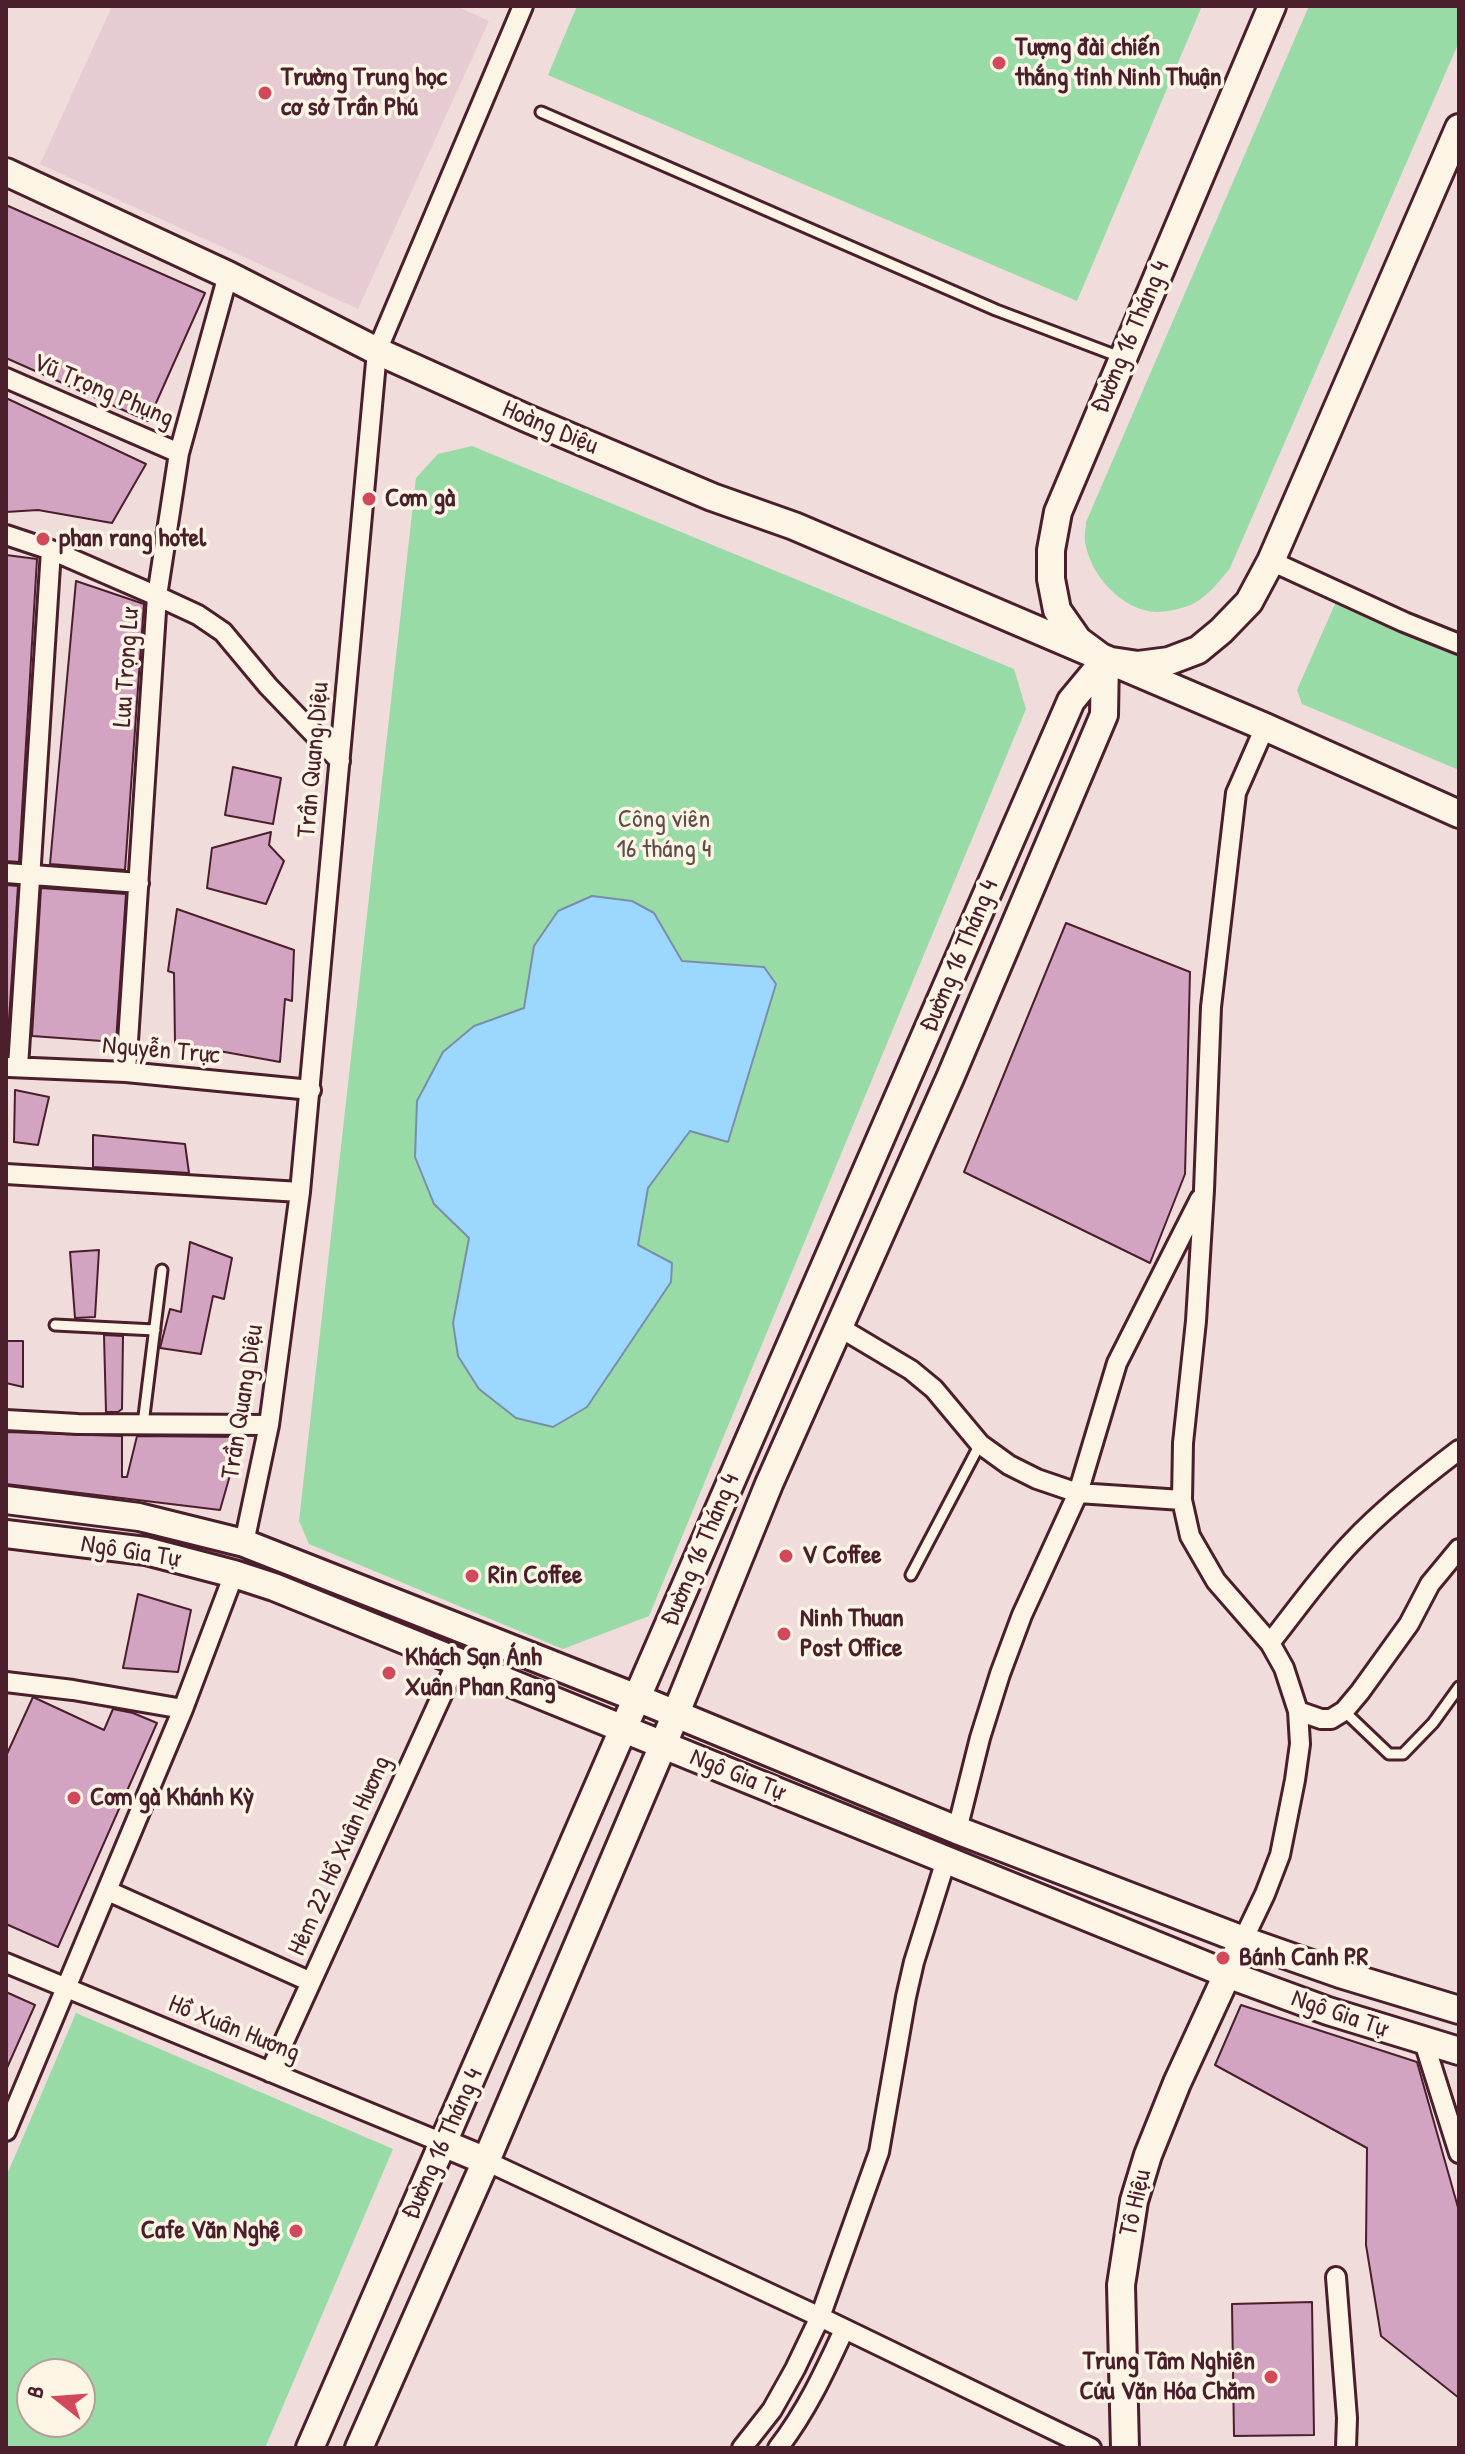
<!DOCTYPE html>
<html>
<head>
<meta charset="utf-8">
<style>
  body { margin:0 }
  #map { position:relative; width:1465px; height:2454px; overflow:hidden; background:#f0dcda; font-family:"Patrick Hand",sans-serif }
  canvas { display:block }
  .frame { position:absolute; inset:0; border:8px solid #4a1f2b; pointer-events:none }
  .north { position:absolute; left:16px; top:2358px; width:80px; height:80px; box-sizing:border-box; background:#fcf5e5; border:2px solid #b59f9b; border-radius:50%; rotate:287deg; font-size:22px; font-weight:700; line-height:32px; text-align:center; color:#4a1f2b }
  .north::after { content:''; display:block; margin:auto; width:28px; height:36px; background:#d1495b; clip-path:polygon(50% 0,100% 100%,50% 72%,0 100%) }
</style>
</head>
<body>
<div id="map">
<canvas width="1465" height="2454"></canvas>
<div class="frame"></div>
<div class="north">B</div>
</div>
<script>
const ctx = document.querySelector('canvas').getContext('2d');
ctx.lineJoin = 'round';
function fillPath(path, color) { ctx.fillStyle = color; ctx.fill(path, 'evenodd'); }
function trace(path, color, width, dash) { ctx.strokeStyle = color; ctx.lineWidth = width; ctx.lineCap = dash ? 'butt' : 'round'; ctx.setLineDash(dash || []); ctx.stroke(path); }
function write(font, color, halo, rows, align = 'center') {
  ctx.font = font + ' "Patrick Hand",sans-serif'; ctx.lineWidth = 7; ctx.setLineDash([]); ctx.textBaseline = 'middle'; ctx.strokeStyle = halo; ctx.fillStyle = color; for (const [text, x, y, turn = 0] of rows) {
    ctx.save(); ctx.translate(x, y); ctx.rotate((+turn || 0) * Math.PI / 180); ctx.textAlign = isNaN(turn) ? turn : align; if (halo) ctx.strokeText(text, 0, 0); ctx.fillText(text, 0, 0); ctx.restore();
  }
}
fillPath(new Path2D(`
  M112 6H456L489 21 358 309 40 164Z`), '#e7cbd3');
fillPath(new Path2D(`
  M577 6H1202L1077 301 548 75Z
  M1309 6H1459V42L1230 568C1218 583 1206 599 1188 606 1180 609 1165 612 1157 612 1122 611 1089 574 1085 541 1084 535 1086 528 1086 522Z
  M472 446 1014 669 1026 709 649 1616 563 1649 309 1544 299 1521 416 478 438 454Z
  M1335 604 1459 654V770L1302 704 1297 690Z
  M76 2013 393 2149 265 2448H6V2177ZM80 2374V2422H32V2374Z`), '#98dba6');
const water = new Path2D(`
  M592 896 632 901 654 913 682 961 764 967 776 984 728 1142 690 1131 648 1188 638 1245 672 1263 671 1282 587 1407 553 1427 516 1418 479 1389 458 1356 453 1323 469 1238 434 1204 415 1157 417 1101 443 1052 474 1026 524 1008 534 946 558 911Z`);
fillPath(water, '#9cd8fd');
trace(water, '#7b8ea9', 2);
const building = new Path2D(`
  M6 205 205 293 148 421 6 358Z
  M6 398 146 464 112 523 38 510 6 512Z
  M6 555 37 559 19 862 6 861Z
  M76 581 144 604 125 870 50 864Z
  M233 767 281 778 273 824 225 815Z
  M271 832 269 845 284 861 266 904 207 888 212 848Z
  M6 885 18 886 8 1034H6Z
  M41 888 126 894 116 1042 32 1036Z
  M177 909 294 950 292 1001 285 999 280 1062 175 1043 174 973 168 971Z
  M1066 923 1190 972 1185 1174 1150 1263 964 1172Z
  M15 1090 49 1097 38 1145 14 1142Z
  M93 1135 185 1144 189 1173 93 1167Z
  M190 1242 232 1258 224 1299 213 1296 201 1354 160 1348 170 1309 181 1312Z
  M99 1250 95 1317 75 1318 70 1252Z
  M104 1335 123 1336 122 1409 118 1412H106Z
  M6 1341H23V1387L6 1383Z
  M6 1432 122 1436V1477H127L137 1436 241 1437 220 1510 6 1484Z
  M138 1594 191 1610 178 1672 123 1668Z
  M33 1697 104 1730 113 1709 133 1713 157 1723 58 1947 6 1924V1756Z
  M6 1992 35 2005 6 2070Z
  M1241 2005 1417 2062 1459 2211V2398L1381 2336 1366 2245 1367 2148 1215 2065Z
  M1312 2302 1314 2435 1234 2436 1232 2304Z`);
fillPath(building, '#d3a3c2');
trace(building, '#4a1f2b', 2);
const lane = new Path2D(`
  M541 112 996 310 1120 357
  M55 1325 155 1330
  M143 1424 162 1270
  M911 1575 980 1444
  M1344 1711 1389 1754H1403L1433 1723 1459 1687`);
const street = new Path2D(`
  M6 378 179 453
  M6 535 51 550 157 596 198 615 223 632 268 686 340 761
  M1271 561 1404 622 1459 644
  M6 873 139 883
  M9 1067 126 1072 311 1090
  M18 1067 51 550
  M126 1072 157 596 179 453 228 275
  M6 1174 300 1192
  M839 1327 911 1370 934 1389 980 1444 1009 1465 1037 1479 1078 1493 1182 1500
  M6 1420 78 1424 269 1425
  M244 1543 269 1425 300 1192 377 351 523 6
  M1270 1643C1297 1609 1322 1573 1352 1542 1384 1508 1422 1478 1459 1450
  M6 1682 73 1690 183 1709
  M1298 1711 1321 1719H1331L1344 1711 1360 1692 1409 1624 1430 1584 1459 1549
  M957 1830 980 1738 1000 1674 1022 1615 1078 1493 1117 1363 1200 1199
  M108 1891 311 1982
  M1243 1940 1265 1894 1280 1855 1295 1780 1300 1744 1298 1711 1284 1668 1270 1643 1216 1581 1190 1536 1182 1500 1183 1443 1196 1321 1204 1190 1211 1007 1236 793 1265 727
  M6 1963 443 2143
  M1424 2042 1459 2153
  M270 2072 457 1662
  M6 2131 183 1709 234 1574
  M486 2161 820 2317 1091 2448
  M1336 2277 1347 2418 1346 2448
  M742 2448 772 2410 795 2369 820 2317 879 2152 906 1997 914 1962 946 1860
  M778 2448C806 2412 825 2371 844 2330`);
const secondary = new Path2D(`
  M1272 6 1058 512 1051 550V579L1057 610 1078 640 1105 660 1138 665 1169 661 1198 650 1221 631 1249 602 1271 561 1459 128
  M6 172 228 275 377 351 526 418 712 497 794 526 1265 727 1459 814
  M6 1500 139 1517 244 1543 637 1698 957 1830 1243 1940 1340 1974 1459 2010
  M6 1534 146 1551 234 1574 274 1587 1227 1974 1328 2011 1459 2051
  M443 2143 486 2161
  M310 2448 1071 701 1105 660
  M359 2448 486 2161 663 1745 769 1484 950 1078 1104 715 1105 660
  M1125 2448 1121 2285 1134 2201 1148 2155 1177 2083 1243 1940`);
trace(lane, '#4a1f2b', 15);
trace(street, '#4a1f2b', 24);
trace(secondary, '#4a1f2b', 32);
trace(lane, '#fcf5e5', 9);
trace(street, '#fcf5e5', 18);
trace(secondary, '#fcf5e5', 26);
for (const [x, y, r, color] of [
  [999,63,8,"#d1495b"],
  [265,93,8,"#d1495b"],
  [369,499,8,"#d1495b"],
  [43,539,8,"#d1495b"],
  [786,1556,8,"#d1495b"],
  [472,1576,8,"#d1495b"],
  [784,1634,8,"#d1495b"],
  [389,1673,8,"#d1495b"],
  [74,1798,8,"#d1495b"],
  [1223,1958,8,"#d1495b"],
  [296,2231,8,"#d1495b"],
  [1271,2377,8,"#d1495b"]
]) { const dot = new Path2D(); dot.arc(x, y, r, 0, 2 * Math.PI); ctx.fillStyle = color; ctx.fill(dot); trace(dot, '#fcf5e5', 3); }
write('bold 26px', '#4a1f2b', '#fcf5e5', [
  ["Tượng đài chiến",1015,48],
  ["thắng tỉnh Ninh Thuận",1015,78],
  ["Trường Trung học",281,78],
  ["cơ sở Trần Phú",281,108],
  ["Cơm gà",385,499],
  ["phan rang hotel",59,539],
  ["V Coffee",802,1556],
  ["Rin Coffee",488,1576],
  ["Ninh Thuan",800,1619],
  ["Post Office",800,1649],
  ["Khách Sạn Ánh",405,1658],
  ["Xuân Phan Rang",405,1688],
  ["Cơm gà Khánh Kỳ",90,1798],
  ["Bánh Canh PR",1239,1958],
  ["Cafe Văn Nghệ",280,2231,"right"],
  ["Trung Tâm Nghiên",1255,2362,"right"],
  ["Cứu Văn Hóa Chăm",1255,2392,"right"]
], 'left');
write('26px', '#4a1f2b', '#fcf5e5', [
  ["Đường 16 Tháng 4",1131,337,-67],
  ["Vũ Trọng Phụng",103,391,23],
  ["Hoàng Diệu",550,428,23],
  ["Lưu Trọng Lư",127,668,-86],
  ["Trần Quang Diệu",314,760,-85],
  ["Đường 16 Tháng 4",960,956,-67],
  ["Nguyễn Trực",161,1051,5],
  ["Trần Quang Diệu",243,1402,-81],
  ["Đường 16 Tháng 4",701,1550,-67],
  ["Ngô Gia Tự",130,1552,9],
  ["Ngô Gia Tự",737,1775,22],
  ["Hẻm 22 Hồ Xuân Hương",340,1856,-66],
  ["Ngô Gia Tự",1339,2014,19],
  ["Hồ Xuân Hương",234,2029,22],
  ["Đường 16 Tháng 4",443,2144,-66],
  ["Tô Hiệu",1136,2203,-77]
]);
write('26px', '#5e4e4a', '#fcf5e5', [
  ["Công viên",664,820],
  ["16 tháng 4",664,850]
]);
</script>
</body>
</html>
